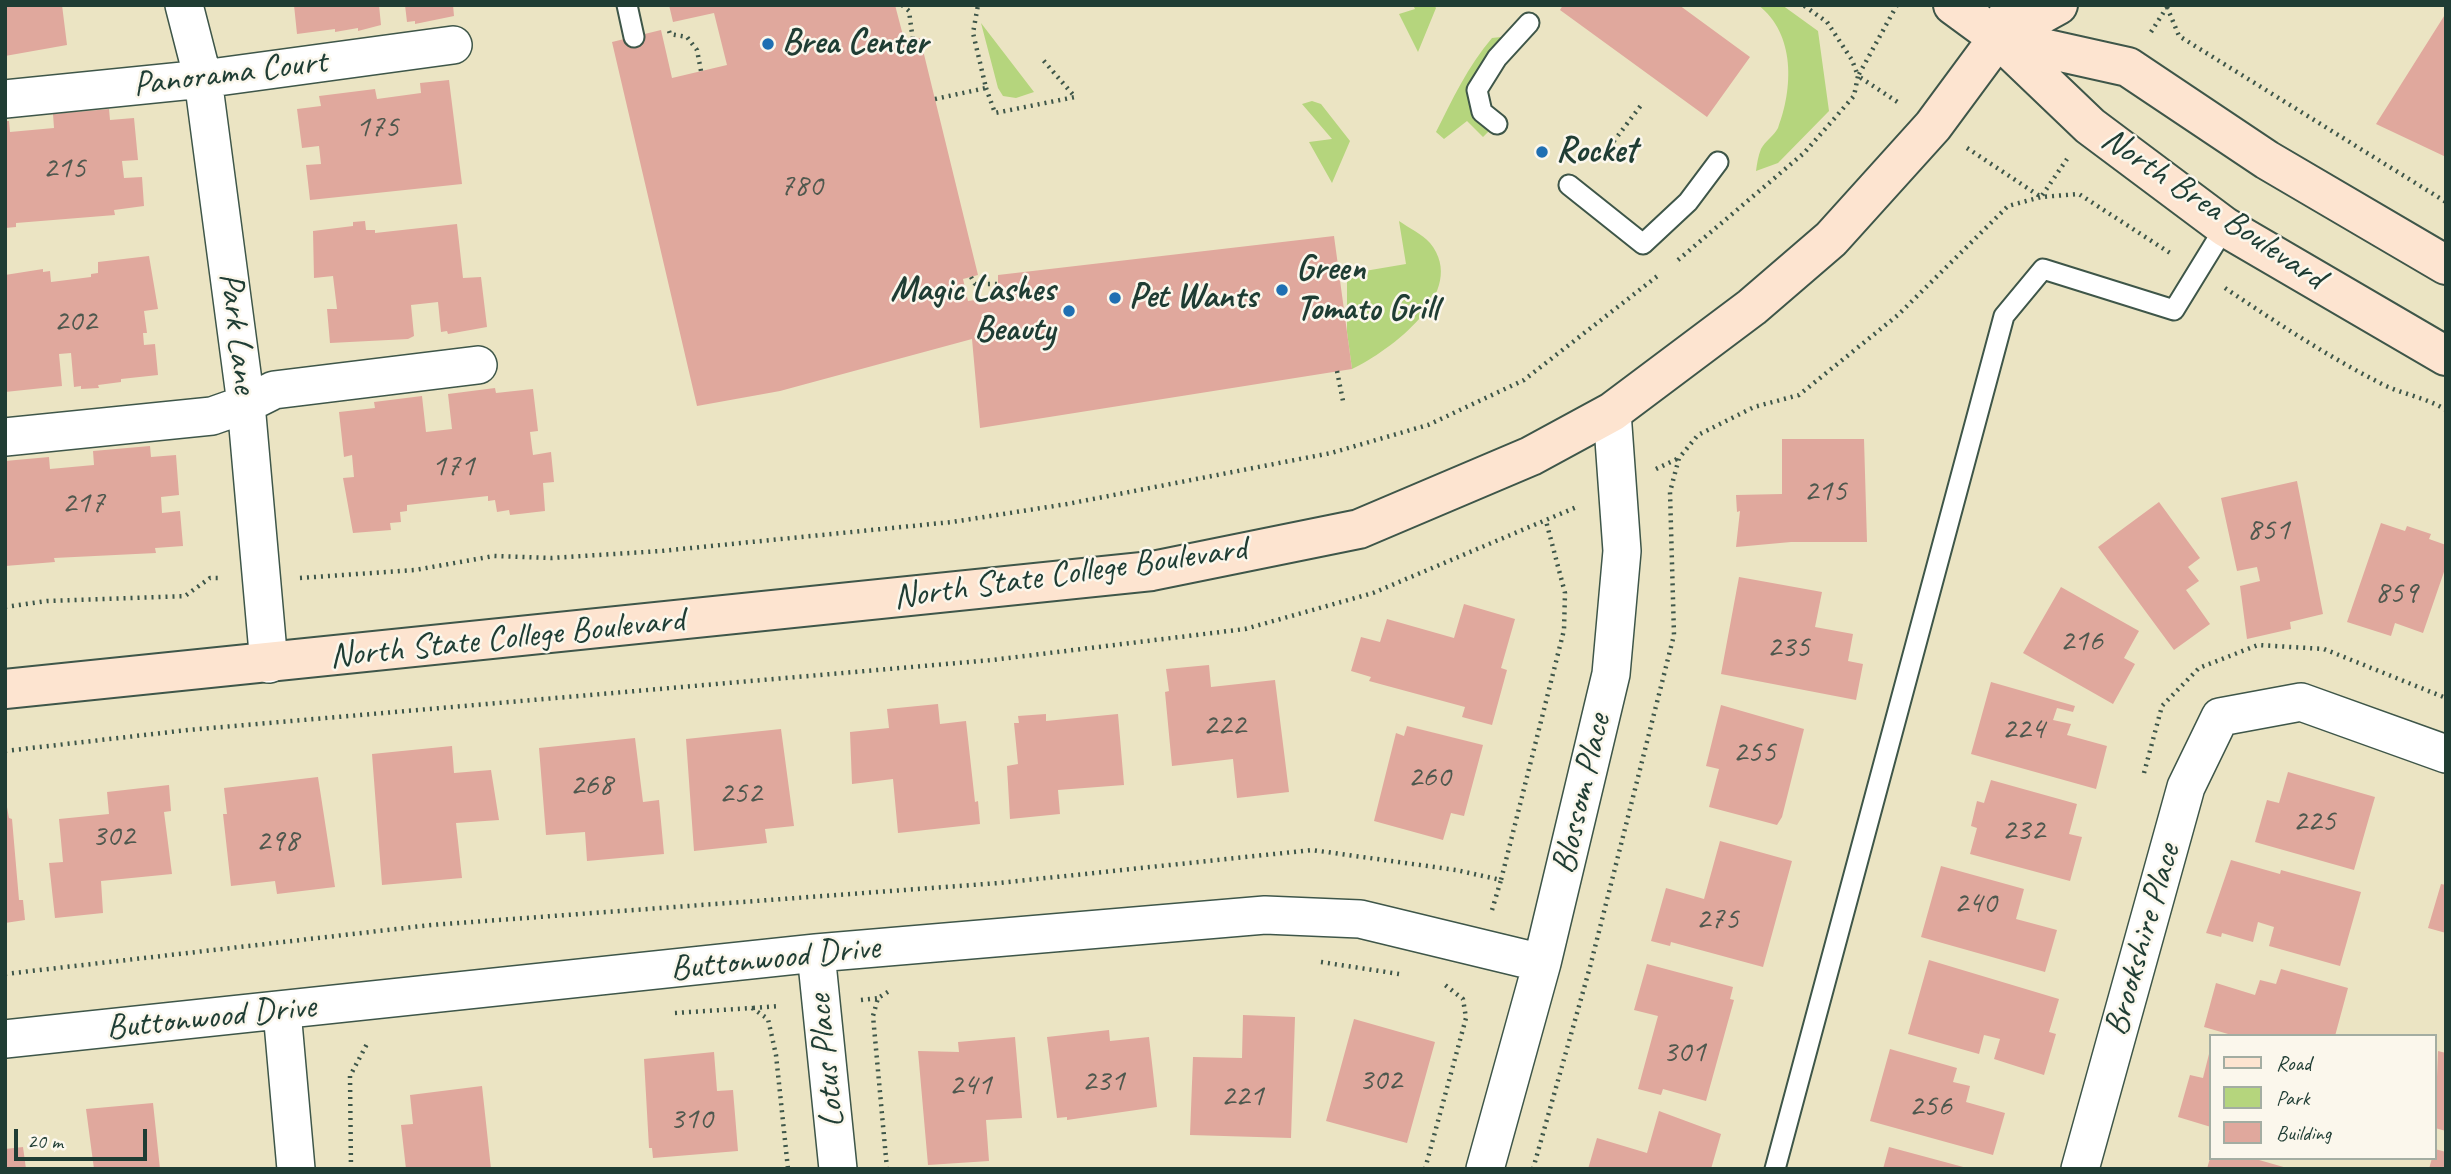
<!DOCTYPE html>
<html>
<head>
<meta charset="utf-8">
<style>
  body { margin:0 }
  #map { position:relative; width:2451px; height:1174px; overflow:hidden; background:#ebe4c3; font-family:Caveat,sans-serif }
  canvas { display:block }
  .frame { position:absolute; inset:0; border:7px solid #1f3d34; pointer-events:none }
  .legend { position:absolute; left:2209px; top:1034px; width:228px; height:126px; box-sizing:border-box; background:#fbf7ec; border:2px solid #a3ada2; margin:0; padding:9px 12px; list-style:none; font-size:21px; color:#1f3d34 }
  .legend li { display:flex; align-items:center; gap:14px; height:35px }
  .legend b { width:35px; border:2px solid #a3ada2 }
  .scale { position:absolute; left:14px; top:1129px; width:133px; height:32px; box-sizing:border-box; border:4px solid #1f3d34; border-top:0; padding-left:9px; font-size:21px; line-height:24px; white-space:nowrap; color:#1f3d34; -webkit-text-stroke:5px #fbf7ec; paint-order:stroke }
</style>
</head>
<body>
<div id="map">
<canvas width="2451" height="1174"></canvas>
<div class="frame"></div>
<ul class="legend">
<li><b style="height:9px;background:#fde4d0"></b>Road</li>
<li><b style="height:19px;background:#b5d57d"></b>Park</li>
<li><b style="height:19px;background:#e0a89d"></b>Building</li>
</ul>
<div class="scale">20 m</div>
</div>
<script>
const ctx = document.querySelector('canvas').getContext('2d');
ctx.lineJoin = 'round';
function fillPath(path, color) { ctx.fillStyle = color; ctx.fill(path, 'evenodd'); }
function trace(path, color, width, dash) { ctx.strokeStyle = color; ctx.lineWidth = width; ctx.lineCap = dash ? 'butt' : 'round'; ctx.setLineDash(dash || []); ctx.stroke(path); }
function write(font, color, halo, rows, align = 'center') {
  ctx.font = font + ' Caveat,sans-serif'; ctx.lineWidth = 5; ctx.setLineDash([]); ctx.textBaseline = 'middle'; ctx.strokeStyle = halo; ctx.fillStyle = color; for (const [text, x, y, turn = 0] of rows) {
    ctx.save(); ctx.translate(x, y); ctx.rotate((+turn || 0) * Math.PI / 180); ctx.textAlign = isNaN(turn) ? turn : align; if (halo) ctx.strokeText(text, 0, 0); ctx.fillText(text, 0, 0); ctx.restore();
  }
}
fillPath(new Path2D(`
  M1413 5H1434L1436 8 1418 52 1399 14 1415 9Z
  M1758 5H1782L1818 31 1829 111 1778 163 1756 171C1757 164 1758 156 1761 149 1765 141 1774 136 1778 128 1793 89 1796 34 1758 5Z
  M981 23 1034 92 1016 98 1003 96 998 88Z
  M1501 37 1502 46 1477 83 1492 128 1483 137 1467 121 1444 139 1436 132C1452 100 1468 66 1492 38Z
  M1312 101 1321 104 1350 141 1332 183 1309 142 1332 139 1302 104Z
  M1399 221C1409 228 1422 234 1430 243 1470 292 1390 351 1352 369L1347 332V274L1406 264Z`), '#b5d57d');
fillPath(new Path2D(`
  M5 5H62L67 45 5 56Z
  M294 5H379L381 25 358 31V28L335 32V29L297 34Z
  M405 5H453L454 16 415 24V21L407 22Z
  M669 5H895L905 43 920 38 978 275 963 279 968 301 998 297V275L1334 236 1352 369 980 428 972 339 780 391 697 406 612 42 661 30 672 78 727 65 714 13 673 22Z
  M1563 5H1679L1750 57 1707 117 1560 10Z
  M2446 13V157L2376 124Z
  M449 80 462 184 310 200 306 165 321 164 319 146 302 148 297 109 321 106 319 96 375 89 377 99 421 93 420 83Z
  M109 109 110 120 134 118 138 160 122 161 124 178 142 177 144 206 114 210 115 215 16 223V227L5 228V121H9L10 132 54 128 53 114Z
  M365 221 366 230H375V233L457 224 463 278 481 277 487 327 448 334 447 331 441 332 438 302 411 305 414 336 408 339 330 343 327 309H337L333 276 314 278 313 231 353 226V222Z
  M149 256 158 309 144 311 147 333H143L144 345 155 344 158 375 121 379V382L98 385 99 388 81 389V386L74 387 71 353 59 354 62 386 5 392V275L43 269V272L50 271 51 282 91 277V274L98 273V262Z
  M495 388 496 393 533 389 538 431 530 432 533 455 551 452 554 482 543 483 545 511 510 515 509 510 497 512 495 500 488 501V496L407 505V511L400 512 401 522 390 523 391 530 353 533 343 478 354 477 352 455 344 457 339 412 375 408 374 402 422 396 426 432 452 429 448 394Z
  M1782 439H1864L1867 542H1791L1736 547 1740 511 1737 512 1736 495 1782 494Z
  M150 446 151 457 176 455 179 495 161 497 162 513 180 511 183 546 155 548 156 553 54 558 55 562 5 566V461L49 457 50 469 94 465 93 451Z
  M2297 481 2323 614 2290 622 2291 629 2247 639 2240 586 2260 581 2257 567 2237 571 2221 498Z
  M2159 502 2200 558 2188 567 2199 581 2186 590 2210 624 2174 650 2098 547Z
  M2381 523 2405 531 2407 526 2431 534 2429 539 2446 545V566L2423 633 2395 623 2391 636 2347 622Z
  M1739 577 1822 592 1815 627 1853 634 1848 661 1863 664 1856 700 1721 674Z
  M2061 587 2139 631 2124 658 2135 664 2113 704 2023 653Z
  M1464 604 1515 619 1501 668 1507 670 1492 725 1462 717 1465 707 1369 681 1371 677 1351 671 1361 637 1380 642 1387 619 1454 638Z
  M1209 665 1211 687 1275 680 1289 792 1237 798 1233 759 1172 766 1165 692 1169 691 1166 669Z
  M1991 682 2075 706 2073 712 2057 708 2053 720 2071 724 2067 735 2107 746 2096 789 1971 754Z
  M938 704 940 724 966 721 975 802 978 801 980 824 898 833 893 779 852 784 850 732 889 728 887 709Z
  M1721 705 1804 729 1782 817 1777 825 1709 807 1719 769 1706 766Z
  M1046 714V721L1118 714 1124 785 1058 790 1060 814 1010 819 1007 766 1018 764 1014 723H1019L1018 716Z
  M1407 726 1483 745 1464 816 1451 813 1443 840 1374 821 1396 733 1404 736Z
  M781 729 794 826 765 829 767 843 694 851 686 739Z
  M635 738 643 802 659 800 664 854 587 861 585 832 546 835 539 748Z
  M452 746 454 773 491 770 499 820 456 823 462 878 382 885 372 754Z
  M2288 772 2375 797 2354 870 2255 842 2267 800 2279 803Z
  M318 777 335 887 277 894 275 881 231 886 223 814H227L224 788Z
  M1991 780 2077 804 2069 834 2082 837 2070 881 1970 854 1977 828 1971 826 1977 801 1984 803Z
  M169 785 171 811 164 812 172 874 101 881 103 913 55 918 49 863 63 862 59 819 109 814 107 792Z
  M5 796 9 818 12 819 19 900H23L25 920 5 923Z
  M1720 841 1792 861 1763 967 1671 942 1670 946 1651 941 1666 888 1704 899Z
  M2231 860 2280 874 2281 870 2361 892 2340 966 2269 946 2274 927 2258 922 2253 942 2222 933 2221 937 2206 933Z
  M1941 866 2024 889 2016 919 2057 930 2045 972 1921 937Z
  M2441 884 2446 885V933L2428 928Z
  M1929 960 2059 999 2049 1032 2056 1034 2044 1075 1994 1059 2000 1039 1984 1035 1979 1054 1908 1034Z
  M1647 964 1733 987 1730 999 1734 1000 1706 1101 1663 1089 1661 1095 1638 1089 1658 1016 1634 1010Z
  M2281 969 2348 988 2335 1036H2235L2204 1027 2216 983 2255 995 2260 980 2276 984Z
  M1243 1015 1295 1017 1291 1138 1190 1135 1193 1057 1242 1058Z
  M1354 1019 1435 1042 1407 1143 1326 1121Z
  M1109 1030 1110 1041 1149 1037 1157 1107 1067 1120V1117L1057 1118 1047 1037Z
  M1015 1037 1022 1118 986 1120 989 1161 928 1165 918 1051 959 1052 958 1042Z
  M1890 1049 1957 1068 1953 1082 1970 1086 1966 1102 2005 1113 1993 1155 1870 1121Z
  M2210 1050H2211V1127L2178 1117 2190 1075 2203 1078Z
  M2438 1051 2446 1053V1131L2435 1128Z
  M714 1052 717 1091 733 1090 738 1151 653 1158 652 1148H649L644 1059Z
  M482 1086 491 1169H406L401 1125 413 1124 410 1095Z
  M153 1103 160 1169H94L86 1109Z
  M1659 1111 1721 1134 1711 1169H1588L1597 1138 1647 1153Z
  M23 1147 26 1169H5V1149Z
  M1889 1147 1967 1168V1169H1883Z
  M2435 1149 2446 1152V1169H2429L2432 1158H2435Z
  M2210 1158H2252L2287 1168 2207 1169Z`), '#e0a89d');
const service = new Path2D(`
  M627 5 634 37
  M1497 124 1482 112 1477 90 1497 58 1529 23
  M1569 185 1643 244 1688 202 1718 162
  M1775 1169 2004 316 2043 269 2174 310 2225 227`);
const minor = new Path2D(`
  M184 5 203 79 246 404 269 664
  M5 99 203 79 453 45
  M5 437 212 416 246 404 274 390 478 365
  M816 953 838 1169
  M282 1011 296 1169
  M5 1039 816 953 1265 915 1360 919 1542 963
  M1485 1169 1542 963 1611 674 1622 551 1612 412
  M2080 1169 2186 787 2220 717 2301 702 2446 754`);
const secondary = new Path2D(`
  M1953 5 1998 38 2090 126 2225 227 2446 356
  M1998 38 2128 67 2267 160 2446 265
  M1998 38 2058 5
  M5 689 1152 571 1359 529 1531 456 1612 412 1752 307 1831 239 1933 126 1998 38 2012 5`);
trace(service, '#3e5649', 23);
trace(minor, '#3e5649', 40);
trace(secondary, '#3e5649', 42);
trace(new Path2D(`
  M902 5 909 11 913 41
  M1897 5 1858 76 1899 103
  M2167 7 2179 36 2446 202
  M669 31 670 34 687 37 697 50 701 71
  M2151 32 2167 7 2164 5
  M986 88 995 113 1075 97 1043 60
  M935 99 986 88 973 33 978 5
  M1967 148 2041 197 2067 159
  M1601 158 1642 104
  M1678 260 1804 153 1854 96 1858 76 1852 60 1827 22 1803 5
  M971 277 975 284H997
  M2225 288C2277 323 2330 358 2386 386 2406 395 2427 398 2446 410
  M1337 371 1343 401
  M1656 469 1679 458
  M300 578 415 570 494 556 551 558 661 551 952 522 1067 504 1331 453 1428 425 1524 380 1660 274
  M5 607 47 601 185 596 210 578H222
  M5 751 188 730 992 660 1245 629 1373 593 1579 506
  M2144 773 2162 706 2199 668 2258 645 2324 649 2446 698
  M1492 910 1501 880
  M1321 962 1399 974
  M5 974 431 925 999 883 1312 850 1456 870 1501 880 1564 630 1565 593 1546 521
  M861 1000 878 998
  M753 1008 779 1006
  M675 1013 752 1008 768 1019 776 1055 788 1169
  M351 1169 350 1076 368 1042
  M887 1169 873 1016 878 998 891 990
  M1425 1169 1466 1018 1463 999 1445 985
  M1533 1169 1590 967 1674 635 1670 492 1679 458 1698 435 1754 407 1799 395 1898 315 2008 206 2041 197 2079 194 2170 253`), '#3e5649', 4.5, [2, 5]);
trace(service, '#fff', 19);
trace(minor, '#fff', 37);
trace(secondary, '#fde4d0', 38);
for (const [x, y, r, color] of [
  [768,44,7,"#1f6fb2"],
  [1542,152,7,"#1f6fb2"],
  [1282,290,7,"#1f6fb2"],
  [1115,298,7,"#1f6fb2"],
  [1069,311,7,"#1f6fb2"]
]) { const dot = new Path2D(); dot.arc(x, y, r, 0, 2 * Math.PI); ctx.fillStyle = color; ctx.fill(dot); trace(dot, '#fbf7ec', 2.5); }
write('32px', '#4f584e', null, [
  ["175",377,128],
  ["215",64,169],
  ["780",801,187],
  ["202",75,322],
  ["171",453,467],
  ["215",1825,492],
  ["217",83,504],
  ["851",2268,531],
  ["859",2396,594],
  ["216",2081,642],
  ["235",1788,648],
  ["222",1224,726],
  ["224",2023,730],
  ["255",1754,753],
  ["260",1429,778],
  ["268",591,786],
  ["252",740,794],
  ["225",2314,822],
  ["232",2023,831],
  ["302",113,837],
  ["298",277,842],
  ["240",1975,904],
  ["275",1717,920],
  ["301",1684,1053],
  ["302",1380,1081],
  ["231",1103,1082],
  ["241",970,1086],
  ["221",1242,1097],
  ["256",1930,1107],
  ["310",691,1120]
]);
write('bold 35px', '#1f3d34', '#fbf7ec', [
  ["Brea Center",782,44],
  ["Rocket",1556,152],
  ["Green",1296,270],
  ["Tomato Grill",1296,310],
  ["Magic Lashes",1055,291,"right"],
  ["Beauty",1055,331,"right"],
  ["Pet Wants",1129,298]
], 'left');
write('35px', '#1f3d34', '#fbf7ec', [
  ["Panorama Court",230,74,-7],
  ["North Brea Boulevard",2213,209,34],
  ["Park Lane",237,333,83],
  ["North State College Boulevard",1070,574,-8],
  ["North State College Boulevard",507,639,-6],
  ["Blossom Place",1582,794,-77],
  ["Brookshire Place",2143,940,-74],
  ["Buttonwood Drive",775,959,-6],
  ["Buttonwood Drive",211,1018,-6],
  ["Lotus Place",827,1061,-96]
]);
</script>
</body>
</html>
